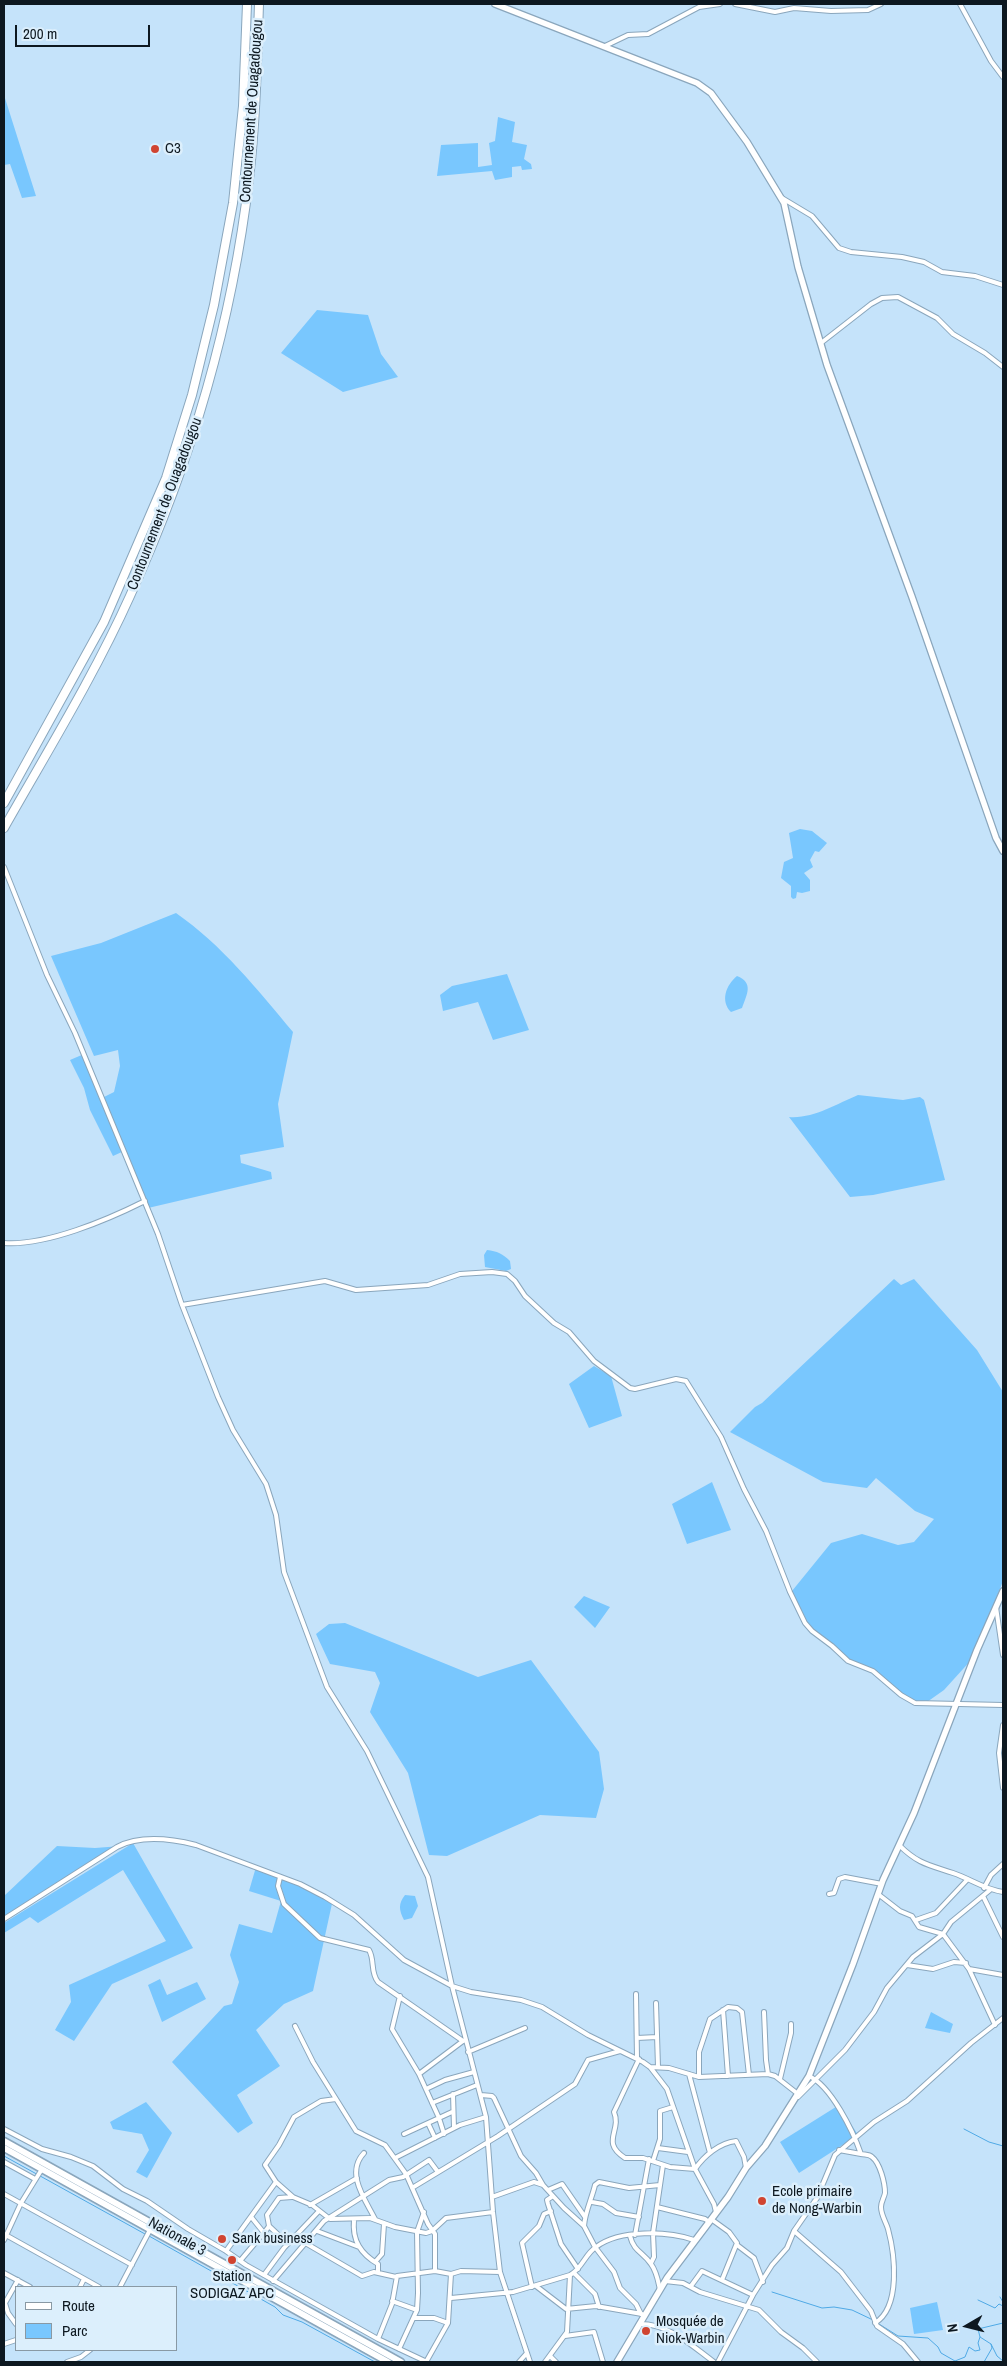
<!DOCTYPE html>
<html>
<head>
<meta charset="utf-8">
<style>
  body { margin:0 }
  #map { position:relative; width:1007px; height:2366px; overflow:hidden; background:#c5e3fa; font-family:"Archivo Narrow",sans-serif }
  canvas { display:block }
  .frame { position:absolute; inset:0; border:5px solid #0d1820; pointer-events:none }
  .legend { position:absolute; left:15px; top:2286px; width:162px; height:65px; box-sizing:border-box; background:#dceffc; border:1px solid #8999a4; margin:0; padding:6px 9px; list-style:none; font-size:15px; color:#0d1820 }
  .legend li { display:flex; align-items:center; gap:10px; height:25px }
  .legend b { width:25px; border:1px solid #8999a4 }
  .north { position:absolute; left:942px; top:2301px; width:50px; height:50px; -webkit-text-stroke:4px #dceffc; paint-order:stroke; rotate:262deg; font-size:14px; font-weight:700; line-height:20px; text-align:center; color:#0d1820 }
  .north::after { content:''; display:block; margin:auto; width:18px; height:22px; background:#0d1820; clip-path:polygon(50% 0,100% 100%,50% 72%,0 100%) }
  .scale { position:absolute; left:15px; top:25px; width:135px; height:22px; box-sizing:border-box; border:2px solid #0d1820; border-top:0; padding-left:6px; font-size:15px; line-height:18px; white-space:nowrap; color:#0d1820; -webkit-text-stroke:4px #dceffc; paint-order:stroke }
</style>
</head>
<body>
<div id="map">
<canvas width="1007" height="2366"></canvas>
<div class="frame"></div>
<ul class="legend">
<li><b style="height:6px;background:#fff"></b>Route</li>
<li><b style="height:14px;background:#79c7fe"></b>Parc</li>
</ul>
<div class="north">N</div>
<div class="scale">200 m</div>
</div>
<script>
const ctx = document.querySelector('canvas').getContext('2d');
ctx.lineJoin = 'round';
function fillPath(path, color) { ctx.fillStyle = color; ctx.fill(path, 'evenodd'); }
function trace(path, color, width, dash) { ctx.strokeStyle = color; ctx.lineWidth = width; ctx.lineCap = dash ? 'butt' : 'round'; ctx.setLineDash(dash || []); ctx.stroke(path); }
function write(font, color, halo, rows, align = 'center') {
  ctx.font = font + ' "Archivo Narrow",sans-serif'; ctx.lineWidth = 5; ctx.setLineDash([]); ctx.textBaseline = 'middle'; ctx.strokeStyle = halo; ctx.fillStyle = color; for (const [text, x, y, turn = 0] of rows) {
    ctx.save(); ctx.translate(x, y); ctx.rotate((+turn || 0) * Math.PI / 180); ctx.textAlign = isNaN(turn) ? turn : align; if (halo) ctx.strokeText(text, 0, 0); ctx.fillText(text, 0, 0); ctx.restore();
  }
}
fillPath(new Path2D(`
  M4 95 36 196 22 198 10 164 4 165Z
  M498 117 515 122 512 142 527 145 524 159 531 164 532 169 522 170 521 166 512 167V177L495 180 492 171 437 176 441 145 478 143V167L492 165 489 143 495 141Z
  M317 310 368 315 381 354 398 377 343 392 281 353Z
  M800 829 812 831 827 843 819 852 815 851 810 860 813 867 804 873 810 880V891L802 893 797 892 796 898 793 899 791 897V886L781 878 784 862 793 858 789 833Z
  M176 913C222 945 257 989 293 1032L278 1104 284 1147 240 1155 241 1163 271 1172 272 1179 148 1208 124 1151 113 1156 90 1110 84 1088 70 1060 84 1054 102 1098 114 1092 120 1066 118 1050 94 1056 51 956 101 943Z
  M507 974 529 1030 493 1040 478 1002 443 1011 440 995 452 986Z
  M737 976C754 983 747 994 742 1008L731 1012C720 1001 726 985 737 976Z
  M858 1095 903 1100 920 1097 924 1100 945 1180 873 1195 850 1197 789 1117C813 1119 836 1104 858 1095Z
  M487 1250C497 1251 503 1254 510 1261L511 1269 506 1271 485 1267 484 1255Z
  M894 1279 901 1285 914 1279 977 1350 1003 1392V1581L973 1658 944 1690 927 1702H915L901 1694 873 1669 848 1660 805 1623 792 1591 831 1543 862 1534 898 1545 914 1542 934 1519 915 1511 876 1478 867 1488 823 1482 730 1432 755 1407 762 1403Z
  M594 1366 611 1376 622 1416 589 1428 569 1384Z
  M712 1482 731 1530 687 1544 672 1504Z
  M584 1596 610 1607 595 1628 574 1607Z
  M345 1623 478 1677 531 1660 599 1752 604 1789 596 1818 540 1815 447 1856 429 1855 408 1773 370 1712 380 1683 375 1672 330 1664 316 1634 329 1624Z
  M133 1843 193 1948 112 1984 74 2041 55 2030 71 2002 69 1985 166 1941 123 1870 38 1923 30 1917 4 1933V1923Z
  M57 1846 95 1848 121 1846 4 1919V1896Z
  M256 1867 305 1884 333 1899 313 1991 284 2004 256 2030 280 2066 237 2095 253 2123 238 2133 172 2062 224 2006 232 2004 239 1982 230 1955 239 1924 272 1933 281 1901 249 1891Z
  M405 1895 415 1896 418 1906 412 1918 404 1920C399 1910 398 1904 405 1895Z
  M160 1979 167 1995 197 1982 206 1999 162 2022 148 1985Z
  M931 2012 953 2024 950 2033 925 2028Z
  M146 2102 172 2133 147 2178 136 2172 149 2150 142 2134 113 2129 110 2122Z
  M839 2105 858 2135 799 2173 780 2142Z
  M937 2302 943 2330 914 2334 910 2308Z`), '#79c7fe');
trace(new Path2D(`
  M964 2129 989 2142 1003 2146
  M4 2156 145 2234
  M149 2236 275 2307 283 2315 302 2322 375 2362
  M772 2292 822 2308 834 2307 852 2310 873 2320
  M1000 2297 1003 2302
  M978 2300 995 2308 999 2304 1003 2306
  M879 2324 898 2336 928 2338 938 2347 941 2353 955 2361 965 2357 969 2347 975 2351 980 2350 978 2343 980 2337
  M1003 2337V2342
  M991 2344 997 2356 1003 2361
  M984 2362 992 2348 991 2344 980 2337 978 2329 1003 2323`), '#4fa9e5', 1);
const street = new Path2D(`
  M735 4 775 12 794 8 831 11 868 10 881 4
  M960 4 991 61 1003 77
  M605 46 628 35 648 34 699 7 720 4
  M782 198 812 216 839 248 851 252 902 257 924 262 942 272 975 276 1003 285
  M821 343 871 304 882 298 898 297 937 318 953 334 985 353 1003 367
  M4 867 47 975 75 1033 158 1234 182 1305 218 1397 233 1430 266 1484 276 1515 284 1572 327 1687 367 1751 428 1877 452 1986 486 2117 493 2212 500 2272 530 2362
  M4 1243C46 1246 107 1220 145 1201
  M182 1305 325 1281 356 1290 428 1285 460 1274 492 1272 507 1274 515 1281 525 1296 554 1323 569 1332 594 1361 630 1388 635 1389 676 1379 686 1381 721 1437 744 1489 766 1531 790 1592 805 1623 812 1631 832 1646 848 1661 873 1671 901 1695 915 1703 1003 1705
  M996 1607 1003 1655
  M1003 1725 999 1753 1003 1788
  M899 1845C918 1864 929 1865 953 1873 971 1879 983 1889 1003 1892
  M280 1877 278 1886 284 1904 320 1938 369 1950C375 1960 370 1972 378 1982L463 2041
  M984 1888 991 1875 1003 1864
  M829 1894 834 1893 839 1879 845 1877 882 1884
  M878 1894 900 1911 912 1916 919 1927 943 1934 969 1969 1003 1975
  M983 1896 1003 1937
  M4 1919 117 1847C140 1835 172 1839 196 1845L300 1884 325 1897 354 1915 404 1960 452 1986 471 1992 521 2000 542 2007 588 2035 643 2062 650 2067 667 2089 695 2169 714 2204 716 2212
  M916 1920 936 1913 967 1880
  M907 1965 933 1969 954 1962 966 1963
  M969 1969 995 2025
  M636 1994 637 2058
  M400 1996 392 2029 419 2074 439 2118 428 2123 435 2138
  M656 2003 658 2067
  M723 2010 728 2076
  M764 2012 766 2060 768 2074
  M295 2026 313 2062 356 2131 385 2145 406 2174 428 2224 435 2234V2271
  M637 2038 657 2037
  M468 2052 525 2028
  M639 2059 614 2112C622 2131 600 2142 625 2158H643L670 2167 695 2169C704 2156 719 2143 736 2141L744 2157 746 2168
  M650 2067 669 2068 699 2077 768 2074 775 2076 798 2094
  M419 2074 463 2041
  M689 2074 710 2153
  M809 2076C831 2086 853 2131 861 2154 865 2155 869 2154 872 2157 880 2163 885 2183 885 2193 884 2198 881 2202 881 2207 881 2215 886 2222 888 2229 895 2255 901 2307 875 2323
  M699 2077V2052L710 2019 728 2007 737 2008 742 2012 749 2075
  M780 2079 791 2033V2024
  M426 2089 445 2080 474 2072
  M453 2094 454 2128
  M481 2095 492 2096 494 2098 521 2156 536 2173 543 2185
  M798 2097 845 2050 874 2012 887 1988 913 1957 943 1934 951 1922 990 1890
  M336 2099 321 2101 294 2117 279 2145 265 2165 276 2182 293 2197 312 2205 330 2219 370 2218 395 2227 426 2233 432 2231 446 2218 493 2212
  M432 2103 477 2085
  M4 2129 42 2149 71 2157 93 2166 123 2189 147 2201 188 2229 226 2251 246 2265 378 2339 427 2362
  M404 2134 428 2123
  M444 2134 439 2118 452 2112
  M658 2148 688 2152
  M839 2150 861 2154
  M364 2153C345 2173 365 2199 375 2219
  M395 2158 460 2125 486 2117
  M653 2161 660 2139V2111L673 2107
  M4 2162 35 2179
  M412 2188 498 2136 575 2084 588 2060 620 2051
  M548 2190 562 2184 585 2217
  M4 2194 132 2265
  M553 2196 547 2200 548 2204 561 2244 578 2269
  M492 2197 534 2182 543 2185 564 2208 584 2226 595 2247 614 2272 620 2288 636 2304 641 2314
  M592 2202 603 2204 616 2213 639 2217
  M310 2205 357 2178
  M657 2207 705 2219 709 2222
  M252 2218 264 2233
  M711 2219 729 2232 737 2243 722 2280
  M354 2220C352 2241 361 2254 378 2264V2273
  M269 2226 288 2244
  M584 2226C585 2212 592 2198 595 2185L599 2182 629 2188 660 2185
  M317 2231 359 2247
  M794 2231 841 2272 871 2311 877 2326 903 2344 918 2362
  M4 2234 99 2287
  M635 2235 649 2159
  M630 2236C634 2252 643 2252 651 2264 657 2272 658 2281 660 2290
  M295 2237 362 2276 374 2272 396 2277
  M4 2240 21 2203 42 2169
  M737 2245 754 2258 763 2282
  M226 2251 276 2182
  M240 2261 267 2229 269 2226 267 2215 279 2198 292 2197
  M375 2262 382 2254 384 2224
  M651 2263 654 2257 653 2233 663 2165
  M4 2273 30 2287
  M574 2273 595 2294 599 2307
  M264 2275 284 2248 319 2211
  M273 2281 324 2221 389 2180 403 2177 429 2160 438 2172
  M665 2281 683 2283 700 2292 759 2310 781 2332 803 2348 817 2362
  M536 2286 566 2309 596 2306 642 2314
  M691 2286 702 2271 753 2295
  M80 2287 84 2279
  M120 2287 151 2228
  M532 2287 522 2243 539 2226 544 2214 551 2211
  M451 2298 513 2292 570 2275C582 2269 585 2254 596 2247 620 2229 668 2231 694 2240
  M392 2301 417 2310
  M414 2318H434L448 2323
  M16 2324 8 2313 5 2303 18 2280
  M640 2324C670 2324 692 2346 714 2362
  M565 2336 594 2332 603 2362
  M378 2339 392 2304 397 2276 435 2271 451 2274 461 2271 500 2272
  M4 2344 16 2340
  M399 2349 417 2310 418 2293 417 2232 424 2212
  M550 2356 556 2362
  M67 2362 81 2357 90 2350
  M426 2362 448 2323 451 2274
  M519 2362 527 2353
  M545 2362 567 2332 570 2275
  M718 2362 753 2295 772 2265 787 2248 794 2231 817 2198 835 2155 874 2122 907 2101 971 2043 1003 2018`);
const secondary = new Path2D(`
  M495 4 697 83 711 93 747 142 784 203 798 267 827 365 912 597 996 838 1003 851
  M617 2362 667 2278 728 2197 746 2168 765 2146 809 2076 853 1964 883 1880 914 1813 977 1650 1003 1591`);
const primary = new Path2D(`
  M4 2141 401 2362
  M4 2148 388 2362`);
const highway = new Path2D(`
  M4 803 104 622 166 478 192 395 214 305 233 203 243 106 247 4
  M4 828C47 752 94 676 130 596 190 465 232 323 249 179 256 121 257 62 259 4`);
trace(street, '#8aa6bc', 6);
trace(secondary, '#8aa6bc', 8);
trace(primary, '#8aa6bc', 9);
trace(highway, '#8aa6bc', 10);
trace(street, '#fff', 4);
trace(secondary, '#fff', 5.5);
trace(primary, '#fff', 6);
trace(highway, '#fff', 8);
for (const [x, y, r, color] of [
  [155,149,5,"#d04431"],
  [762,2201,5,"#d04431"],
  [222,2239,5,"#d04431"],
  [232,2260,5,"#d04431"],
  [646,2331,5,"#d04431"]
]) { const dot = new Path2D(); dot.arc(x, y, r, 0, 2 * Math.PI); ctx.fillStyle = color; ctx.fill(dot); trace(dot, '#dceffc', 2); }
write('15px', '#0d1820', '#dceffc', [
  ["Contournement de Ouagadougou",252,111,-86],
  ["Contournement de Ouagadougou",165,504,-69],
  ["Nationale 3",177,2237,29]
]);
write('15px', '#0d1820', '#dceffc', [
  ["C3",165,149],
  ["Ecole primaire",772,2192],
  ["de Nong-Warbin",772,2209],
  ["Sank business",232,2239],
  ["Station",232,2277,"center"],
  ["SODIGAZ APC",232,2294,"center"],
  ["Mosquée de",656,2322],
  ["Niok-Warbin",656,2339]
], 'left');
</script>
</body>
</html>
